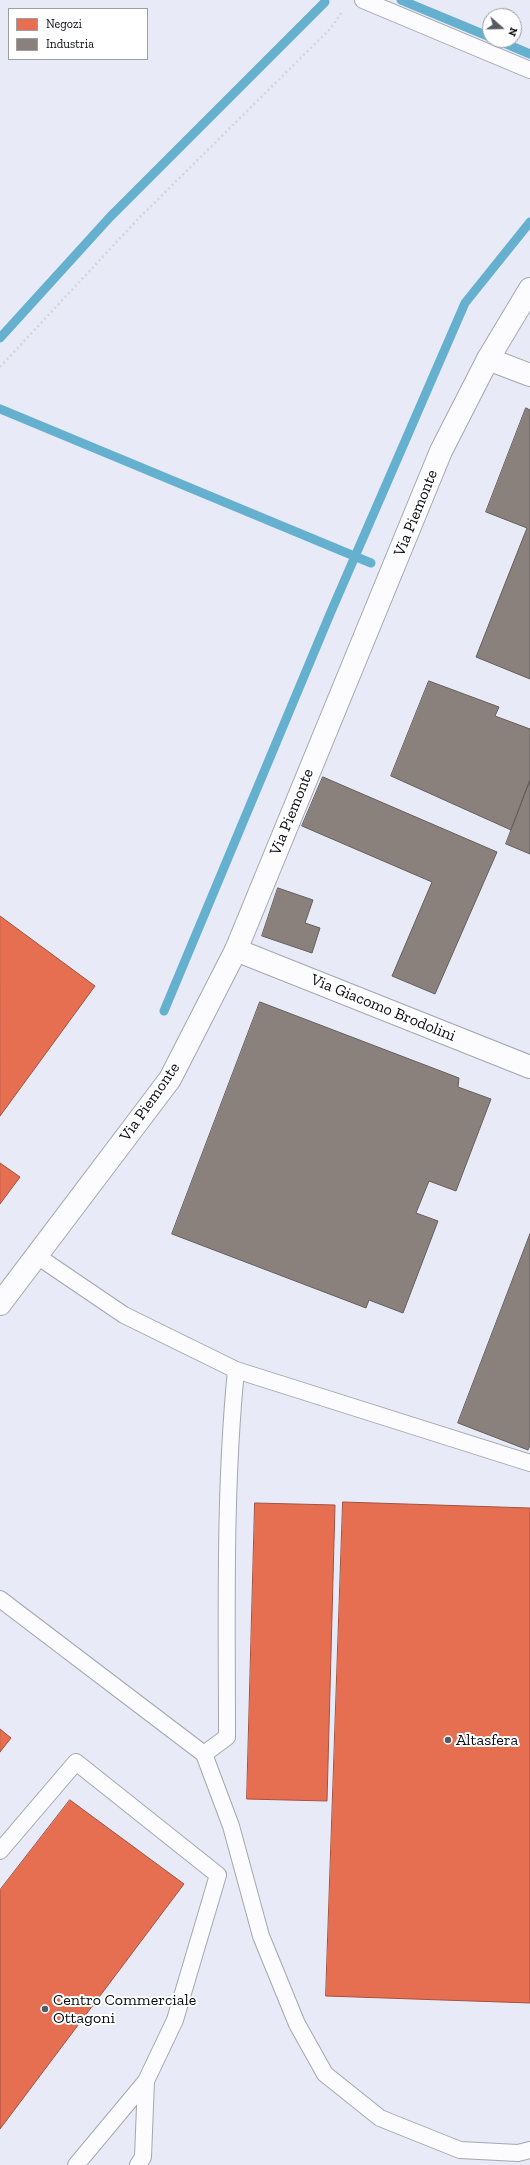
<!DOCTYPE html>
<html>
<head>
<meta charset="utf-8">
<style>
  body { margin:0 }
  #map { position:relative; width:530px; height:2165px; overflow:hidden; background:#e8ebf7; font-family:"Zilla Slab",serif }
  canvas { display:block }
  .legend { position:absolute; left:8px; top:8px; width:140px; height:52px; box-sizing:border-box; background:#fff; border:1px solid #9d9ea1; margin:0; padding:5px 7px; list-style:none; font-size:12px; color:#0b0c13 }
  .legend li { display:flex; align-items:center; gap:8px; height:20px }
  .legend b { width:20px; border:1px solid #9d9ea1 }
  .north { position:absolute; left:482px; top:8px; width:40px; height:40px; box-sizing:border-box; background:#fff; border:1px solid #9d9ea1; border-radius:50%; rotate:110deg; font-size:11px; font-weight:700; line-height:16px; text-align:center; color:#0b0c13 }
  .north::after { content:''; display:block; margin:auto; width:14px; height:18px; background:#585a63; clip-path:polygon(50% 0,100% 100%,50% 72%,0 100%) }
</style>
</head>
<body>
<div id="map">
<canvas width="530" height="2165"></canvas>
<ul class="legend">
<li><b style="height:11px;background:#e76f51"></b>Negozi</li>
<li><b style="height:11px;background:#8a817c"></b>Industria</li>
</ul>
<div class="north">N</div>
</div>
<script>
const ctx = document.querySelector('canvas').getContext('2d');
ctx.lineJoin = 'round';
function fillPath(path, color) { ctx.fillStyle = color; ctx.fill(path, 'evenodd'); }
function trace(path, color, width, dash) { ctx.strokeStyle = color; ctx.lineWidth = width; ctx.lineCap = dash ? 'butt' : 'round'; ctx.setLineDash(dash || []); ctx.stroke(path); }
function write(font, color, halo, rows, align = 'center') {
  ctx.font = font + ' "Zilla Slab",serif'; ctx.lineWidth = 4; ctx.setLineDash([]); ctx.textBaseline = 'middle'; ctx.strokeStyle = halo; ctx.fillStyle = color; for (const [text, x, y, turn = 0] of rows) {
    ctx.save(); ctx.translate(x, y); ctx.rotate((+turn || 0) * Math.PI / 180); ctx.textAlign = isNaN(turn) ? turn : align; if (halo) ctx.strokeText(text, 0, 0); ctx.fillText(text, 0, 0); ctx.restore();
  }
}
const shops = new Path2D(`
  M0 916 95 986 0 1116Z
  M0 1163 20 1177 0 1204Z
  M343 1502 530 1508V2003L326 1996Z
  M255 1503 335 1505 327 1801 247 1799Z
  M0 1729 11 1738 0 1752Z
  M70 1800 184 1884 0 2129V1890Z`);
fillPath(shops, '#e76f51');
trace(shops, '#a5513e', 1);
const industry = new Path2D(`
  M526 408 530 410V679L476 657 527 528 486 512Z
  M429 681 499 707 495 716 530 729V780L511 830 391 776Z
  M323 777 497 852 435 994 392 976 432 882 302 826Z
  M530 780V854L506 844Z
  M278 888 313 900 305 923 320 928 312 953 262 936Z
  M260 1002 459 1078 458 1087 491 1099 456 1191 429 1181 416 1213 438 1221 403 1313 369 1300 366 1308 172 1234Z
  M530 1234V1445L528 1450 458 1423Z`);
fillPath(industry, '#8a817c');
trace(industry, '#645e5c', 1);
trace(new Path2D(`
  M401 0 490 37
  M497 40 530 54
  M0 338 110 217 325 2
  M0 409 371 563
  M164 1011 330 614 465 303 530 222`), '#66b0cf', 9);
const lane = new Path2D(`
  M363 0 530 70
  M236 1370 530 1463
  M0 1599 204 1754 227 1737C227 1614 224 1492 236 1370L124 1315 37 1256
  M204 1754 231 1826 261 1936 297 2024 325 2074 380 2118 460 2150 518 2153 530 2150
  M0 1851 76 1762 218 1875 175 2020 146 2081 143 2157 138 2165
  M76 2165 146 2081`);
const street = new Path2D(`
  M488 359 530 375
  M236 950 530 1067`);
const secondary = new Path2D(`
  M0 1304 170 1079 236 950 441 451 488 359 530 289`);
trace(lane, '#a4a7b0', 18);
trace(street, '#a4a7b0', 24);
trace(secondary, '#a4a7b0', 24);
trace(new Path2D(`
  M0 367 138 219 330 29 342 12`), '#d4d5d8', 2.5, [2, 3]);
trace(lane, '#fcfcfe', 16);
trace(street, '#fcfcfe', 22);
trace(secondary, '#fcfcfe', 22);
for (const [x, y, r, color] of [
  [448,1740,4,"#585a63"],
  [45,2009,4,"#585a63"]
]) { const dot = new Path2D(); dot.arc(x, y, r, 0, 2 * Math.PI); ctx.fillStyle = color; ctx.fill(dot); trace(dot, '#fff', 1.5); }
write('16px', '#0b0c13', '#fff', [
  ["Via Piemonte",416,513,-68],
  ["Via Piemonte",292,812,-68],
  ["Via Giacomo Brodolini",383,1008,22],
  ["Via Piemonte",150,1102,-55]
]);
write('16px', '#0b0c13', '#fff', [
  ["Altasfera",456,1740],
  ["Centro Commerciale",53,2000],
  ["Ottagoni",53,2018]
], 'left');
</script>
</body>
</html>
